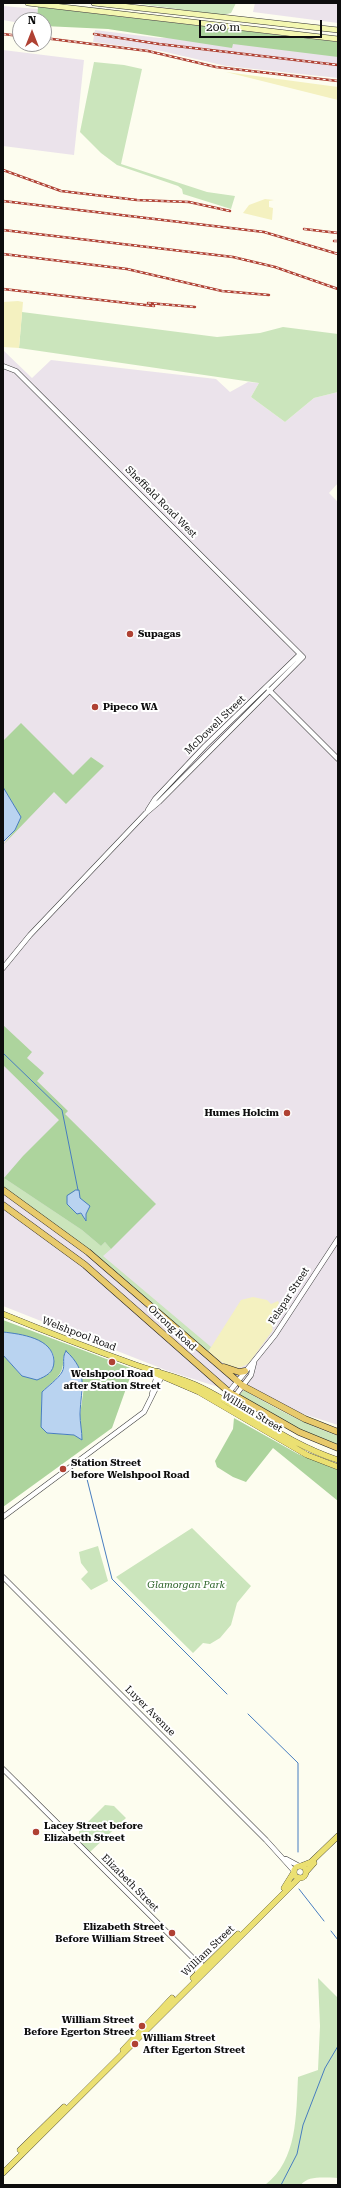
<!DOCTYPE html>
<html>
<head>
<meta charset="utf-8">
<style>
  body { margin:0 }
  #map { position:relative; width:341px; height:2188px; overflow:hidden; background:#fdfdef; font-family:"Roboto Serif",serif }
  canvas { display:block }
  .frame { position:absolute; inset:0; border:4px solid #0d0d0d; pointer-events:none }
  .north { position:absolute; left:12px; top:12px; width:40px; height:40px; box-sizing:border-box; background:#fff; border:1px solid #9e9e9e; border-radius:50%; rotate:0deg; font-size:11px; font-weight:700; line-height:16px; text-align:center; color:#0d0d0d }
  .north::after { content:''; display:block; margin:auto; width:14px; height:18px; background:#af4133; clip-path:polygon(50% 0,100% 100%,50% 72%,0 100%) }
  .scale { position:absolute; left:199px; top:20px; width:123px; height:18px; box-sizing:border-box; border:2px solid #0d0d0d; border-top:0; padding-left:5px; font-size:12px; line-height:14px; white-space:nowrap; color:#0d0d0d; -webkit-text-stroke:3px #fff; paint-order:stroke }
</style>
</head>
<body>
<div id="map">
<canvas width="341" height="2188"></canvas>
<div class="frame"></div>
<div class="north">N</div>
<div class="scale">200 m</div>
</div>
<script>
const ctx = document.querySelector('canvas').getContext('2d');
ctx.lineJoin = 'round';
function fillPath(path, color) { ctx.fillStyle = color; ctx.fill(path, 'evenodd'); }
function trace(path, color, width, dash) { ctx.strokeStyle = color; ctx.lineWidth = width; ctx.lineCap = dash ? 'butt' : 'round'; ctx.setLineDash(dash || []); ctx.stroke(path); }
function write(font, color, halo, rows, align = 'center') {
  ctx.font = font + ' "Roboto Serif",serif'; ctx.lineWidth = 4; ctx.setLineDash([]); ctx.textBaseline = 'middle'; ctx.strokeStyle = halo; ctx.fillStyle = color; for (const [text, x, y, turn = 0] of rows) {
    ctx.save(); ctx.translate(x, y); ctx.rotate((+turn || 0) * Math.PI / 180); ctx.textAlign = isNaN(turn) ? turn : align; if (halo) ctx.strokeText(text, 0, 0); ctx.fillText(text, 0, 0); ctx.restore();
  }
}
fillPath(new Path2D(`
  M255 3H338V23L253 12Z
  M3 6 38 9 37 20H20V23L3 20Z
  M95 30 159 38 243 36 338 45V78L226 66 161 51 93 42Z
  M3 50 84 60 74 155 3 146Z
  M3 350 32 378 51 360 216 379 230 392 248 382 259 383 251 397 285 422 314 398 338 392V483L329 493 338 502V1425L168 1371 3 1306Z`), '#ebe3eb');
fillPath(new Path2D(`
  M132 3H236L231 13 223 15Z
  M94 62 124 65 142 69 121 164 207 192 235 196 231 209 183 194 182 189 178 186 117 165 101 153 80 132Z
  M22 312 217 337 260 333 283 327 338 334V392L314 398 285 422 251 397 259 383 19 348Z
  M4 1178 82 1230 101 1246 105 1242 111 1249 103 1256 211 1347 208 1352 89 1249 3 1187Z
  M244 1390C274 1408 305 1424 338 1436V1446L291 1426 239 1395Z
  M192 1528 251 1586 237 1603 231 1625 220 1638 210 1644 203 1643 193 1653 116 1577Z
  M98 1546 108 1581 91 1590 81 1579 88 1572 81 1563 79 1552Z
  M105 1805 114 1806 126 1818 90 1852 79 1841V1831Z
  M318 1978 338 1998V2178C326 2178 308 2175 301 2185H265C298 2160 296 2114 298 2077L318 2070 320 2026Z`), '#cbe5bc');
fillPath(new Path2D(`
  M38 7 338 42V57L233 44 232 48 108 29 44 26V20H37Z
  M21 723 73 775 91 757 104 766 66 804 54 792 3 845 15 830 21 817 3 787V741Z
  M3 1025 32 1052 27 1058 44 1073 37 1081 68 1111 65 1114 156 1204 111 1249 105 1242 101 1246 82 1230 4 1178 23 1156 59 1120 3 1065ZM79 1191 80 1198 87 1205 85 1221C84 1215 82 1213 75 1212L73 1208Z
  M3 1320 133 1369 112 1428 3 1507V1355L22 1376 49 1374C70 1344 24 1335 3 1332ZM63 1356 84 1387 80 1415 82 1439 74 1435 47 1433 41 1417 42 1392C55 1379 65 1375 63 1356Z
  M234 1418 298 1454 338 1470V1501L273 1448 246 1482 233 1477 217 1467 215 1461 233 1429Z`), '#add49d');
fillPath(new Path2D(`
  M226 72 338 87V100Z
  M265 199 274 200 269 201V207L273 208 272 220 243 213 249 205Z
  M18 301 23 302 19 348 3 347V302Z
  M253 1297 267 1300 271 1304 278 1301 279 1303 277 1308 278 1316 272 1328 273 1330 249 1363C234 1375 220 1361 208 1352L241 1300Z`), '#f4f1c0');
const water = new Path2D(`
  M3 787 21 817 15 830 3 842Z
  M76 1190H79L80 1198 90 1206 86 1214V1221L81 1213 77 1214 67 1204V1196Z
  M3 1332C21 1334 53 1338 54 1361 54 1373 46 1376 37 1380L22 1376 3 1355Z
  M66 1351C89 1372 81 1387 80 1414 80 1423 82 1431 82 1440L74 1435 47 1433 41 1427 42 1392C48 1386 58 1379 62 1372 66 1365 61 1358 66 1351Z`);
fillPath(water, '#b9d3f0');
trace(water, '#477dc0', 1);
trace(new Path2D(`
  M3 1053 62 1110 78 1190
  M85 1471 112 1579 227 1694
  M248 1714 298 1763V1852
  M299 1889 324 1921
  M331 1931 338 1940
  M281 2185 297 2154 303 2125 325 2068 338 2046`), '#477dc0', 1);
const tertiary = new Path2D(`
  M3 366 16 371 303 657 159 802 146 813 30 935 3 968
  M269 690 338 759
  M148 810 155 799 205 746 300 654
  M229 1392 275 1335 338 1239
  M152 1394 158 1371
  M235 1396 251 1375 254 1363
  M3 1517 144 1412 163 1374
  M3 1577 266 1840 294 1871
  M3 1769 193 1958 198 1966 197 1974
  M286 1859 299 1866
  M193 1958 201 1963 203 1971`);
const secondary = new Path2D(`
  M28 3 338 39
  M94 3 338 30`);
const primary = new Path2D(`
  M3 1314C47 1332 91 1349 136 1365 158 1373 181 1377 202 1388 248 1411 288 1444 338 1460
  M150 1371 199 1392 307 1455 338 1467
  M301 1866 311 1862 338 1836
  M294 1872a6 6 0 1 1 12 0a6 6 0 1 1-12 0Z
  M306 1872 314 1863
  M284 1888 294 1872
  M193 1978 238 1934
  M123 2050 172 1998
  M20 2150 64 2107
  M3 2173 299 1878`);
const trunk = new Path2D(`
  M3 1190 88 1252 243 1386 305 1419 338 1432
  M3 1205 85 1265 229 1392 299 1432 338 1448
  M224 1367 239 1372 245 1371`);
trace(tertiary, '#404040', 5.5);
trace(secondary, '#2f2f2f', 6);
trace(primary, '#1e1e1e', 6);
trace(trunk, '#1e1e1e', 7);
trace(tertiary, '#fff', 4.5);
trace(secondary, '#f4f7b1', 5);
trace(primary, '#ebe072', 5.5);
trace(trunk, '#e8ca6c', 6);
const rail = new Path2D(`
  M3 34 20 36
  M94 34 159 44 338 65
  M44 38 148 51 216 67 338 81
  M3 170 61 191 137 200 189 202 230 211
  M3 201 264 232 338 254
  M304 229 338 233
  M3 230 233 257 275 267 338 289
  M334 241H338
  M3 254 127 269 222 291 269 295
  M3 289 154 306
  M148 303 195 307`);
trace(rail, '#af4133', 2.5);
trace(rail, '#fff', 1, [3]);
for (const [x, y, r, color] of [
  [130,634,4,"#af4133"],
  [95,707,4,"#af4133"],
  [287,1113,4,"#af4133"],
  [112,1362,4,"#af4133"],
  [63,1469,4,"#af4133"],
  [36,1832,4,"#af4133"],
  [172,1933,4,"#af4133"],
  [142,2026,4,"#af4133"],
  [135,2044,4,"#af4133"]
]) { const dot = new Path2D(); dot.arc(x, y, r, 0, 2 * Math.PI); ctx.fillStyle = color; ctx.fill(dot); trace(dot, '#fff', 1.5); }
write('10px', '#0d0d0d', '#fff', [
  ["Sheffield Road West",161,502,45],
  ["McDowell Street",215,725,-44],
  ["Felspar Street",289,1296,-57],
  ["Orrong Road",172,1328,43],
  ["Welshpool Road",79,1334,21],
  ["William Street",252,1412,31],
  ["Luyer Avenue",150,1711,45],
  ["Elizabeth Street",130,1883,45],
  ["William Street",208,1951,-44]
]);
write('bold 10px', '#0d0d0d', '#fff', [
  ["Supagas",138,634],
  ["Pipeco WA",103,707],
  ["Humes Holcim",279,1113,"right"],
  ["Welshpool Road",112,1374,"center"],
  ["after Station Street",112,1386,"center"],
  ["Station Street",71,1463],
  ["before Welshpool Road",71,1475],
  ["Lacey Street before",44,1826],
  ["Elizabeth Street",44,1838],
  ["Elizabeth Street",164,1927,"right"],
  ["Before William Street",164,1939,"right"],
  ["William Street",134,2020,"right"],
  ["Before Egerton Street",134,2032,"right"],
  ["William Street",143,2038],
  ["After Egerton Street",143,2050]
], 'left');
write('italic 10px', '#275f24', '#fff', [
  ["Glamorgan Park",186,1585]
]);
</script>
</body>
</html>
